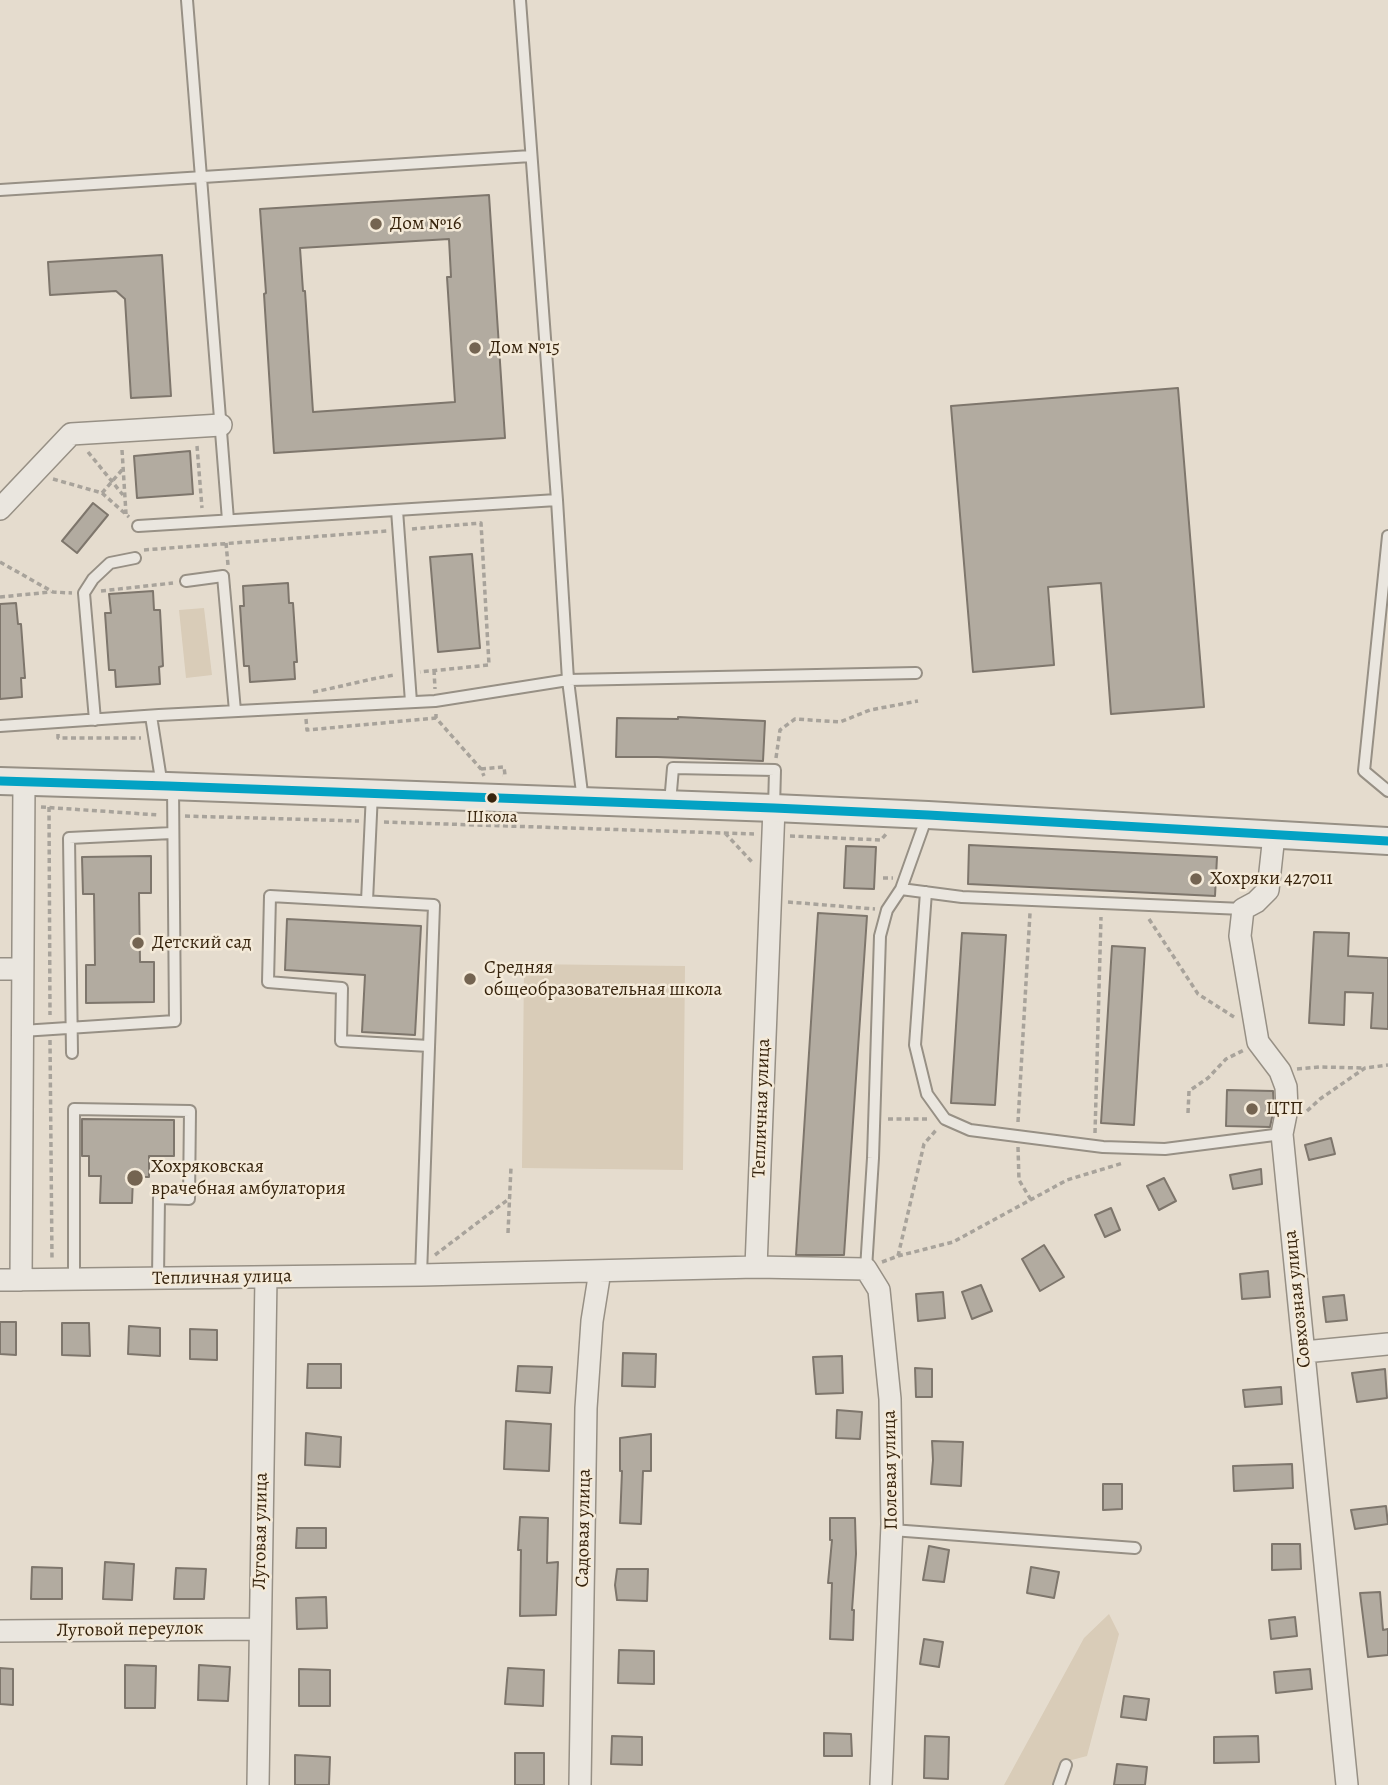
<!DOCTYPE html>
<html>
<head>
<meta charset="utf-8">
<style>
  body { margin:0 }
  canvas { display:block; background:#e5dcce }
</style>
</head>
<body>
<canvas width="1388" height="1785"></canvas>
<script>
const ctx = document.querySelector('canvas').getContext('2d');
ctx.lineJoin = 'round';
function fillPath(path, color) { ctx.fillStyle = color; ctx.fill(path, 'evenodd'); }
function trace(path, color, width, dash) { ctx.strokeStyle = color; ctx.lineWidth = width; ctx.lineCap = dash ? 'butt' : 'round'; ctx.setLineDash(dash || []); ctx.stroke(path); }
function write(font, color, halo, rows, align = 'center') {
  ctx.font = font + ' Alegreya,serif'; ctx.lineWidth = 5; ctx.setLineDash([]); ctx.textBaseline = 'middle'; ctx.strokeStyle = halo; ctx.fillStyle = color; for (const [text, x, y, turn = 0] of rows) {
    ctx.save(); ctx.translate(x, y); ctx.rotate((+turn || 0) * Math.PI / 180); ctx.textAlign = isNaN(turn) ? turn : align; if (halo) ctx.strokeText(text, 0, 0); ctx.fillText(text, 0, 0); ctx.restore();
  }
}
fillPath(new Path2D(`
  M204 608 212 675 186 678 179 610Z
  M524 964 685 966 683 1170 522 1168Z
  M1109 1614 1119 1634 1087 1756 1060 1763 1054 1785H1004L1084 1638Z`), '#d9ccb8');
const building = new Path2D(`
  M489 195 505 438 274 453 264 294 266 293 260 209ZM449 239 451 277H447L455 402 313 412 305 291H303L300 248Z
  M162 255 171 396 131 398 125 299 116 291 50 295 48 262Z
  M1178 388 1204 707 1111 714 1101 583 1048 587 1054 665 973 672 951 406Z
  M190 451 193 494 137 498 134 456Z
  M93 503 108 515 77 553 62 541Z
  M472 554 480 648 438 652 430 557Z
  M288 583 289 603H293L297 662H294L295 679 250 682 249 666H244L240 606H244L243 586Z
  M153 591 154 610H160L163 666 159 667 160 684 116 687 115 670H109L105 613H111L109 594Z
  M16 603 18 624H21L25 678H21L22 697 0 699V604Z
  M678 717 765 721 763 761 657 757H616L617 718 678 719Z
  M969 845 1217 857 1215 896 968 884Z
  M846 846 876 847 874 889 844 888Z
  M151 856V893H139L140 962H154V1002L86 1003V965H95L94 894H83L82 857Z
  M818 913 867 916 844 1255H796Z
  M287 919 421 926 415 1035 362 1032 365 975 285 970Z
  M1314 932 1349 933 1348 956 1388 958V1029L1371 1028 1373 993 1345 992 1344 1025 1309 1023Z
  M962 933 1006 935 995 1105 951 1103Z
  M1112 946 1145 948 1134 1125 1101 1123Z
  M1227 1090 1273 1091 1274 1108 1270 1127 1226 1126Z
  M82 1119 174 1120V1156H149V1177H133L132 1203H100L101 1176H89V1156H82Z
  M1331 1138 1335 1154 1309 1160 1305 1145Z
  M1261 1169 1262 1184 1233 1189 1230 1175Z
  M1164 1178 1176 1201 1159 1210 1147 1186Z
  M1111 1208 1120 1230 1105 1237 1095 1215Z
  M1044 1245 1064 1277 1040 1291 1022 1259Z
  M1268 1271 1270 1297 1242 1299 1240 1274Z
  M981 1285 992 1311 972 1319 962 1292Z
  M943 1292 945 1318 918 1321 916 1294Z
  M1344 1295 1347 1320 1326 1322 1323 1297Z
  M0 1322H16V1355L0 1354Z
  M62 1323H89L90 1356 62 1355Z
  M129 1326 160 1328V1356L128 1354Z
  M190 1329 217 1330V1360L190 1359Z
  M623 1353 656 1354 655 1387 622 1386Z
  M842 1356 843 1393 816 1394 813 1357Z
  M308 1364H341V1388H307Z
  M518 1366 552 1367 550 1393 516 1391Z
  M915 1368 932 1369V1397H916Z
  M1385 1369 1387 1398 1357 1402 1352 1373Z
  M1281 1387 1282 1404 1245 1407 1243 1390Z
  M837 1410 862 1412 860 1439 836 1438Z
  M506 1421 551 1424 549 1471 504 1469Z
  M306 1433 341 1437 340 1467 305 1465Z
  M651 1434V1471H643L641 1524 620 1523 622 1471H620V1438Z
  M932 1441 963 1442 961 1486 931 1484 933 1460Z
  M1292 1464 1293 1488 1234 1491 1233 1466Z
  M1103 1484H1122V1509L1103 1510Z
  M1386 1506 1388 1524 1355 1529 1351 1510Z
  M520 1517 548 1518 547 1563 558 1562 556 1615 520 1616 521 1550H518Z
  M830 1518H855L856 1554 852 1610H854L853 1640 830 1639 832 1583H828L832 1540H830Z
  M297 1528H326V1548H296Z
  M1272 1544H1300L1301 1569 1272 1570Z
  M929 1546 949 1550 944 1582 923 1580Z
  M105 1562 134 1564 132 1600 103 1599Z
  M32 1567 62 1568V1599H31Z
  M1031 1567 1059 1572 1054 1598 1027 1593Z
  M176 1568 206 1569 204 1599H174Z
  M617 1569H648L647 1601 617 1600 615 1585Z
  M1380 1592 1383 1630 1388 1629V1655L1368 1657 1360 1593Z
  M326 1597 327 1628 297 1629 296 1598Z
  M1295 1617 1297 1636 1271 1639 1269 1620Z
  M924 1639 943 1642 939 1667 920 1664Z
  M619 1650 654 1651V1684L618 1683Z
  M125 1665 156 1666 155 1708H125Z
  M199 1665 230 1667 228 1701 198 1700Z
  M0 1668 13 1669V1705L0 1704Z
  M508 1668 544 1670 543 1706 505 1704Z
  M299 1669 330 1670V1706H299Z
  M1310 1669 1312 1689 1276 1693 1274 1672Z
  M1124 1696 1149 1699 1146 1720 1121 1717Z
  M824 1733 851 1734 852 1756H824Z
  M612 1736 642 1737V1765L611 1764Z
  M925 1736 949 1737 948 1779 924 1778Z
  M1258 1736 1259 1762 1214 1763V1737Z
  M515 1753H544V1785H515Z
  M295 1755 330 1757 329 1785H295Z
  M1117 1764 1147 1767 1145 1785H1114Z`);
fillPath(building, '#b2aba0');
trace(building, '#7e766c', 2);
const service = new Path2D(`
  M187 0 228 520
  M520 0 557 500
  M0 190 531 156
  M397 510 411 702
  M138 526 557 500 568 680 583 801
  M1388 536 1364 771 1388 791
  M186 581 223 576 235 711
  M151 716 162 786
  M95 720 84 593 93 579 110 563 135 558
  M0 726 159 715 435 701 568 680 916 673
  M670 803 673 768 775 770 774 808
  M901 889 962 897 1243 909
  M926 892 915 1045 927 1094 945 1119 970 1130 1103 1147 1165 1149 1282 1134
  M367 901 372 793
  M22 1031 175 1021 173 786
  M72 1053 69 838 172 833
  M866 1269 873 1158 880 936 887 910 901 889 927 816
  M421 1275C425 1152 430 1028 434 905L270 896 268 982 342 988 341 1041 429 1046
  M74 1279V1109L190 1111 189 1199 159 1198 158 1278
  M892 1530 1135 1548
  M1059 1785 1066 1765`);
const minor = new Path2D(`
  M0 509 71 434 221 425
  M1274 835 1268 890 1256 902 1243 909 1240 936 1258 1042 1280 1071 1286 1087 1287 1109 1282 1134 1347 1785
  M0 969H22
  M756 1267 774 808
  M0 1280 421 1275 756 1267 866 1269 879 1290 890 1399 892 1524 881 1785
  M21 1280 24 782
  M1304 1352 1388 1344
  M0 1631 260 1629
  M258 1785 266 1277
  M580 1785 586 1408 592 1321 600 1271`);
const tertiary = new Path2D(`
  M0 781 168 786 774 808 928 815 1388 841`);
trace(service, '#979085', 14);
trace(minor, '#979085', 24);
trace(tertiary, '#979085', 30);
trace(new Path2D(`
  M197 446 202 508
  M122 450 126 514
  M88 452 123 495
  M53 479 102 493 129 517
  M102 493 122 470
  M412 529 481 523 489 665 420 672
  M226 543 228 565
  M144 550 387 531
  M0 562 53 592 72 593
  M101 591 173 583
  M0 597 51 592
  M434 670 435 689
  M313 692C341 687 367 679 395 675
  M436 714V718L481 769 484 776
  M306 719 307 730 436 718
  M58 734V738H141
  M776 758 780 730 795 719 840 722 870 710 918 701
  M481 769 504 767 505 775H502
  M41 807 159 815
  M49 807 50 1015
  M185 816 359 821
  M384 822 754 834
  M725 833 752 862
  M790 836 881 840 887 833
  M883 878H893
  M788 902 875 909
  M1149 919 1198 994 1234 1017
  M50 1040 52 1260
  M1297 1069 1320 1067 1363 1068
  M1307 1111 1320 1099 1365 1068 1388 1065
  M1188 1113 1189 1091 1208 1078 1226 1059 1244 1050
  M888 1119H929
  M1018 1122 1030 913
  M1095 1133 1101 917
  M1018 1147 1019 1180 1031 1200
  M508 1233 511 1167
  M435 1255 510 1198
  M898 1256 924 1144 937 1129
  M882 1262 898 1256 953 1242 1067 1180 1123 1163`), '#a8a39b', 3.5, [5, 3.5]);
trace(service, '#eae6df', 10);
trace(minor, '#eae6df', 21);
trace(tertiary, '#eae6df', 26);
trace(new Path2D(`
  M0 781 168 786 774 808 928 815 1388 841`), '#03a2c4', 9);
for (const [x, y, r, color] of [
  [376,224,7,"#746451"],
  [475,348,7,"#746451"],
  [492,798,6,"#37240d"],
  [1196,879,7,"#746451"],
  [138,943,7,"#746451"],
  [470,979,7,"#746451"],
  [1252,1109,7,"#746451"],
  [135,1178,9,"#746451"]
]) { const dot = new Path2D(); dot.arc(x, y, r, 0, 2 * Math.PI); ctx.fillStyle = color; ctx.fill(dot); trace(dot, '#f4ead9', 2.5); }
write('17px', '#37240d', '#f4ead9', [
  ["Школа",492,818]
]);
write('19px', '#37240d', '#f4ead9', [
  ["Дом №16",390,224],
  ["Дом №15",489,348],
  ["Хохряки 427011",1210,879],
  ["Детский сад",152,943],
  ["Средняя",484,968],
  ["общеобразовательная школа",484,990],
  ["ЦТП",1266,1109],
  ["Хохряковская",151,1167],
  ["врачебная амбулатория",151,1189]
], 'left');
write('19px', '#37240d', '#f4ead9', [
  ["Тепличная улица",762,1108,-88],
  ["Тепличная улица",222,1278,-1],
  ["Совхозная улица",1298,1299,-96],
  ["Полевая улица",891,1470,-91],
  ["Садовая улица",584,1528,-89],
  ["Луговая улица",261,1531,-89],
  ["Луговой переулок",130,1630,-1]
]);
</script>
</body>
</html>
